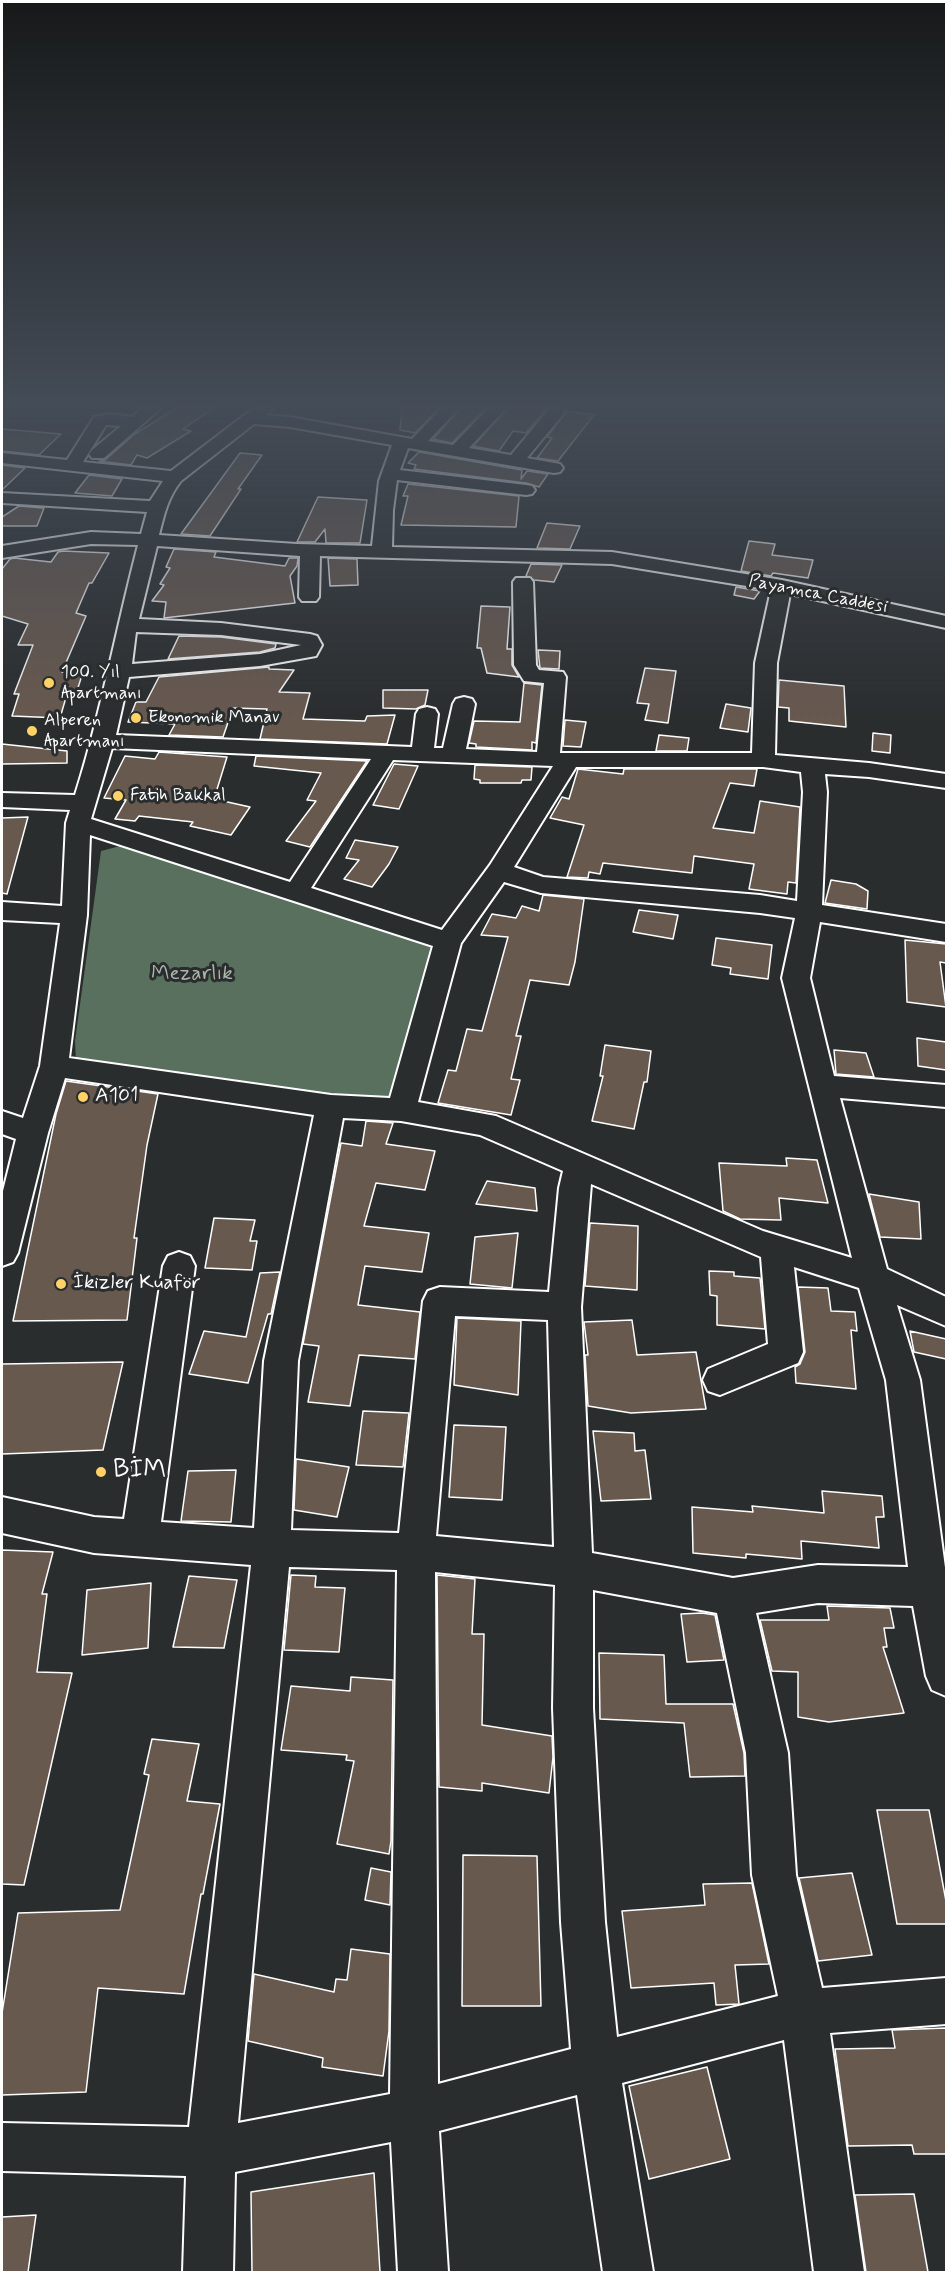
<!DOCTYPE html>
<html>
<head>
<meta charset="utf-8">
<style>
  body { margin:0 }
  #map { position:relative; width:948px; height:2274px; overflow:hidden; background:#2a2d2e; font-family:Mynerve,sans-serif }
  canvas { display:block }
  .frame { position:absolute; inset:0; border:3px solid #fff; pointer-events:none }
</style>
</head>
<body>
<div id="map">
<canvas width="948" height="2274"></canvas>
<div class="frame"></div>
</div>
<script>
const ctx = document.querySelector('canvas').getContext('2d');
ctx.lineJoin = 'round';
function fillPath(path, color) { ctx.fillStyle = color; ctx.fill(path, 'evenodd'); }
function trace(path, color, width, dash) { ctx.strokeStyle = color; ctx.lineWidth = width; ctx.lineCap = dash ? 'butt' : 'round'; ctx.setLineDash(dash || []); ctx.stroke(path); }
function write(font, color, halo, rows, align = 'center') {
  ctx.font = font + ' Mynerve,sans-serif'; ctx.lineWidth = 6; ctx.setLineDash([]); ctx.textBaseline = 'middle'; ctx.strokeStyle = halo; ctx.fillStyle = color; for (const [text, x, y, turn = 0] of rows) {
    ctx.save(); ctx.translate(x, y); ctx.rotate((+turn || 0) * Math.PI / 180); ctx.textAlign = isNaN(turn) ? turn : align; if (halo) ctx.strokeText(text, 0, 0); ctx.fillText(text, 0, 0); ctx.restore();
  }
}
fillPath(new Path2D(`
  M124 845 448 941 401 1110 76 1063 75 1041 101 851Z`), '#58705d');
const building = new Path2D(`
  M178 407H215L183 429 191 431 147 458 137 455 131 465 99 461 105 460 135 434Z
  M402 407H440L415 433 400 430Z
  M462 407H487L452 443 433 439Z
  M509 407H548L526 433 513 431 499 451 473 446Z
  M567 411 594 415 558 461 537 458 552 438 547 437Z
  M2 429 61 434 39 455 2 451Z
  M419 452 522 470 521 479 527 471 548 474 539 487 526 483 414 469 416 465 408 463Z
  M240 453 262 455 238 489H241L210 536 181 534Z
  M2 465 25 468 2 490Z
  M89 475 122 479 112 496 75 493Z
  M408 484 519 496 516 527 401 525 408 496H403Z
  M318 497 367 500 360 543H326L325 529 315 542H297Z
  M19 506 44 508 37 526H2V517Z
  M547 523 580 526 570 549 537 548Z
  M749 541 775 544 772 555 813 560 808 578 773 573 771 576 741 571Z
  M174 549 216 552 214 557 285 566 289 558H298L297 566 290 576 295 603 164 618 166 602 152 601 164 585 160 584 170 568 166 567Z
  M63 551 109 553 92 583H89L76 613 86 616 62 672H83L76 694H67L60 718 12 716 19 694H14L33 645H18L28 624 2 616V569L10 559 14 558 51 562 58 552Z
  M328 558 357 559 358 585 330 586Z
  M531 564 562 565 554 582 534 580 526 576Z
  M736 587 760 591 754 599 734 595Z
  M481 606 510 607 507 649H512V665L519 677 487 673 481 648H477Z
  M179 636 221 637 276 644 275 648 260 652 168 659Z
  M538 650 560 651 559 669 540 668Z
  M269 667V669L294 670 279 692 310 693 303 719 365 721 367 716 395 715 387 744 260 739 267 709 233 708 223 737 169 735 175 724 128 722 136 702H146L159 677Z
  M645 668 676 671 668 723 645 720 649 704 637 703Z
  M779 680 844 686 846 727 789 721V708L778 707Z
  M524 683 542 685 536 743 532 742V750L476 747V744L469 743 474 721 520 722Z
  M383 690H428L425 705 416 709 383 708Z
  M726 704 751 708 748 732 720 728Z
  M565 720 586 722 581 747 563 746Z
  M873 733 891 735 890 753 872 751Z
  M659 735 689 738 687 751H656Z
  M2 744 67 751V763L2 764Z
  M159 752 227 757 214 799 250 807 231 835 190 826 193 822 139 816 135 821 115 819 126 800 104 798 125 756 155 759Z
  M256 756 367 761 310 847 286 841 316 801 307 800 321 773 254 766Z
  M394 764 418 766 399 809 373 805Z
  M475 765 532 767 531 780H522L521 783H480V780L474 779Z
  M578 769 623 774 624 769H757L754 786 730 783 713 828 754 833 760 801 800 807 796 883 788 882 787 894 749 889 754 864 694 856 692 873 603 863 600 874 589 872 588 878 567 877 584 825 550 818 562 797 569 799Z
  M28 817 7 894 2 893V818Z
  M355 840 398 847 389 864 372 887 344 879 359 860 346 858Z
  M831 880 856 884 868 891 867 909 825 903Z
  M543 895 584 899 575 962 569 985 530 980 516 1036H521L511 1079 520 1080 511 1115 438 1103 448 1070 456 1071 467 1029 482 1031 508 937 481 935 492 914 516 918 522 906 539 911Z
  M639 910 678 915 673 939 633 932Z
  M716 938 772 945 768 979 730 974 731 968 712 965Z
  M905 940 946 944V963L940 962 946 1007 907 1002Z
  M917 1038 946 1042V1070L918 1066Z
  M605 1045 651 1051 647 1082H644L634 1129 592 1121 603 1076H600Z
  M834 1050 866 1053 874 1077 836 1074Z
  M66 1081 158 1094 147 1145 134 1238H137L127 1320 13 1321 56 1114Z
  M366 1121 393 1123 386 1144 435 1151 425 1190 376 1183 364 1226 429 1233 422 1272 365 1266 358 1305 420 1312 415 1359 359 1355 350 1406 308 1402 319 1346 303 1344 341 1143 362 1146Z
  M786 1158 817 1160 828 1203 779 1198 781 1220 740 1219 723 1211 719 1163 787 1166Z
  M487 1181 535 1188 537 1211 476 1204Z
  M869 1194 919 1202 921 1239 880 1237Z
  M214 1218 255 1220 250 1241H257L252 1270 205 1268Z
  M590 1223 638 1226 637 1290 585 1286Z
  M518 1233 512 1288 470 1284 475 1237Z
  M709 1271 734 1272V1276L760 1278 765 1329 717 1325V1296L710 1295Z
  M280 1272 271 1314H268L248 1383 189 1374 204 1331 246 1337 260 1273Z
  M798 1287 828 1288 831 1311 855 1312 857 1331 851 1330 856 1389 796 1383 795 1367 800 1364 805 1352Z
  M457 1318 521 1321 518 1395 454 1385Z
  M632 1320 637 1355 696 1352 706 1409 631 1413 588 1406 585 1355H588L584 1322Z
  M910 1331 946 1339V1359L914 1352Z
  M123 1362 103 1450 2 1454V1364Z
  M363 1411 409 1413 403 1467 356 1465Z
  M454 1425 506 1427 502 1500 449 1497Z
  M593 1431 634 1433 635 1451 645 1450 651 1499 601 1501Z
  M296 1459 349 1467 337 1517 294 1510Z
  M236 1470 231 1522 181 1521 188 1471Z
  M822 1491 882 1496 884 1517H876L879 1548 801 1541 802 1559 746 1554V1558L693 1553 692 1507 753 1512 752 1506 824 1513Z
  M2 1550 53 1552 42 1594H47L37 1672 72 1673 24 1885 2 1884Z
  M291 1575 316 1576 315 1587 345 1588 339 1652 284 1650Z
  M437 1575 475 1579 472 1634H484L482 1725 552 1736 553 1757 549 1793 482 1783V1791L439 1787Z
  M189 1576 237 1580 224 1648 173 1647Z
  M151 1583 148 1648 82 1655 87 1590Z
  M827 1606 890 1608 894 1628H884L887 1647H883L904 1713 829 1722 798 1717V1672L772 1671 760 1620H829Z
  M702 1613 715 1615 724 1660 687 1662 681 1614Z
  M599 1653 664 1655 666 1704H733L744 1753 745 1776 690 1777 684 1723 600 1719Z
  M351 1677 393 1680 391 1841 389 1854 337 1844 354 1761 346 1760 347 1755 281 1750 291 1686 350 1691Z
  M152 1739 199 1744 187 1801 220 1804 203 1894H201L184 1994 98 1988 86 2092 2 2095V2013L18 1913 120 1910 149 1775 144 1774Z
  M877 1810H929L946 1901V1924H897Z
  M463 1855 537 1856 541 2006H462Z
  M371 1868 391 1872 390 1905 365 1900Z
  M852 1873 872 1955 818 1961 799 1878Z
  M752 1883 769 1964 735 1965 739 2004 716 2005 714 1983 631 1988 622 1911 705 1905 703 1884Z
  M351 1949 390 1954 389 2031 383 2076 322 2067 323 2058 248 2041 254 1974 334 1992 336 1979 347 1980Z
  M946 2028V2154H914L912 2145 848 2146 835 2049 895 2048 892 2030Z
  M707 2067 730 2159 649 2179 629 2086Z
  M374 2173 380 2272H252L251 2192Z
  M914 2194 928 2272H866L855 2195Z
  M36 2215 28 2272H2V2217Z`);
fillPath(building, '#68594f');
trace(building, '#fff', 1.5);
const minor = new Path2D(`
  M144 407H162L104 458H92L89 454 92 450 121 426 106 425 83 462 171 471 255 407H274L266 415 290 417 412 439 443 407H460L428 441 453 445 490 407H507L469 448 511 455 551 407H563L565 410 563 414 527 458 560 464 563 468 560 472 554 473 408 448 400 470 526 485 532 486 535 490 532 494 526 495 397 480 393 510 392 547 612 552 782 580 946 616V628L790 594 777 663 775 755 869 763 946 774V788L869 777 825 774 827 792 822 905 946 924V942L820 922 810 978 834 1076 946 1085V1107L840 1098 887 1269 946 1297V1326L897 1305 920 1380 946 1575V1696L932 1690 926 1676 913 1606 818 1603 756 1613 788 1753 796 1875 822 1988 946 1978V2024L830 2033 864 2272H814L784 2040 622 2083 653 2272H603L577 2095 439 2131 448 2272H398L391 2142 235 2172 233 2272H183L186 2176 2 2171V2123L189 2127 251 1565 94 1553 2 1533V1497L94 1517 124 1519 163 1266 168 1256 179 1252 190 1256 195 1266 161 1522 254 1528 264 1361 314 1115 65 1078 48 1133 18 1253 13 1262 2 1266V1195L16 1139 2 1134V1111L23 1118 40 1066 60 923 2 920V902L62 906 66 823 70 810 2 807V793L75 795C101 713 116 629 138 545L91 544 2 558V546L91 532 141 534 147 512 2 503V493L150 501 163 481 2 463V453L67 460 94 417 110 414 132 417ZM254 424 290 427 392 445 379 481 372 546 297 544 159 535C164 515 168 497 181 481ZM157 546 300 556 299 597 302 601H316L319 597 320 556 612 564 771 590 755 663 752 753H560L566 677 563 672 539 670 536 665 533 582 530 578H516L513 582 514 665 524 681 544 683 537 752 466 749 475 704 472 699 464 697 456 699 453 704 443 748H434L438 714 435 709 427 707 419 709 416 714 412 747 116 735 129 677 260 666 316 656 322 645 317 636 310 634 221 623 139 619ZM136 632 221 635 301 645 260 654 132 664ZM112 748 371 759 290 882 91 819ZM393 760 553 766 490 865 442 930 311 888ZM576 767H763L801 772 803 792 797 901 760 895 543 877 514 867ZM90 835 433 946 390 1098 331 1095 69 1058 87 915ZM504 882 541 893 760 913 795 918 782 978 852 1258 763 1231 496 1116 418 1102 461 943ZM343 1118 401 1121 480 1135 563 1171 559 1188 549 1292 440 1287 428 1291 423 1301 399 1533 291 1530 298 1361ZM591 1184 761 1257 768 1344 708 1369 703 1380 708 1391 720 1395 798 1363 803 1352 794 1267 859 1288 886 1380 908 1567 818 1565 733 1578 592 1553 581 1307ZM455 1316 548 1320 554 1547 436 1536ZM289 1567 397 1570 390 2094 238 2123ZM435 1572 555 1585 553 1708 561 1922 571 2049 438 2084ZM593 1590 717 1613 746 1753 752 1875 778 1996 617 2037 605 1922 593 1708Z`);
trace(minor, '#fff', 4);
fillPath(minor, '#2a2d2e');
const sky = ctx.createLinearGradient(0, 0, 0, 725);
sky.addColorStop(0, '#171919');
sky.addColorStop(0.56, '#444c57');
sky.addColorStop(1, '#444c5700');
ctx.fillStyle = sky;
ctx.fillRect(0, 0, 948, 725);
for (const [x, y, r, color] of [
  [49,683,6,"#ffd166"],
  [136,718,6,"#ffd166"],
  [32,731,6,"#ffd166"],
  [118,796,6,"#ffd166"],
  [83,1097,6,"#ffd166"],
  [61,1284,6,"#ffd166"],
  [101,1472,6,"#ffd166"]
]) { const dot = new Path2D(); dot.arc(x, y, r, 0, 2 * Math.PI); ctx.fillStyle = color; ctx.fill(dot); trace(dot, '#2a2d2e', 2); }
write('18px', '#fff', '#2a2d2e', [
  ["Payamca Caddesi",818,595,11]
]);
write('18px', '#fff', '#2a2d2e', [
  ["100. Yıl",61,673],
  ["Apartmanı",61,694],
  ["Ekonomik Manav",148,718],
  ["Alperen",44,721],
  ["Apartmanı",44,742],
  ["Fatih Bakkal",130,796]
], 'left');
write('21px', '#acb8ae', '#2a2d2e', [
  ["Mezarlık",192,975]
]);
write('21px', '#fff', '#2a2d2e', [
  ["A101",95,1097],
  ["İkizler Kuaför",73,1284]
], 'left');
write('26px', '#fff', '#2a2d2e', [
  ["BİM",113,1472]
], 'left');
</script>
</body>
</html>
